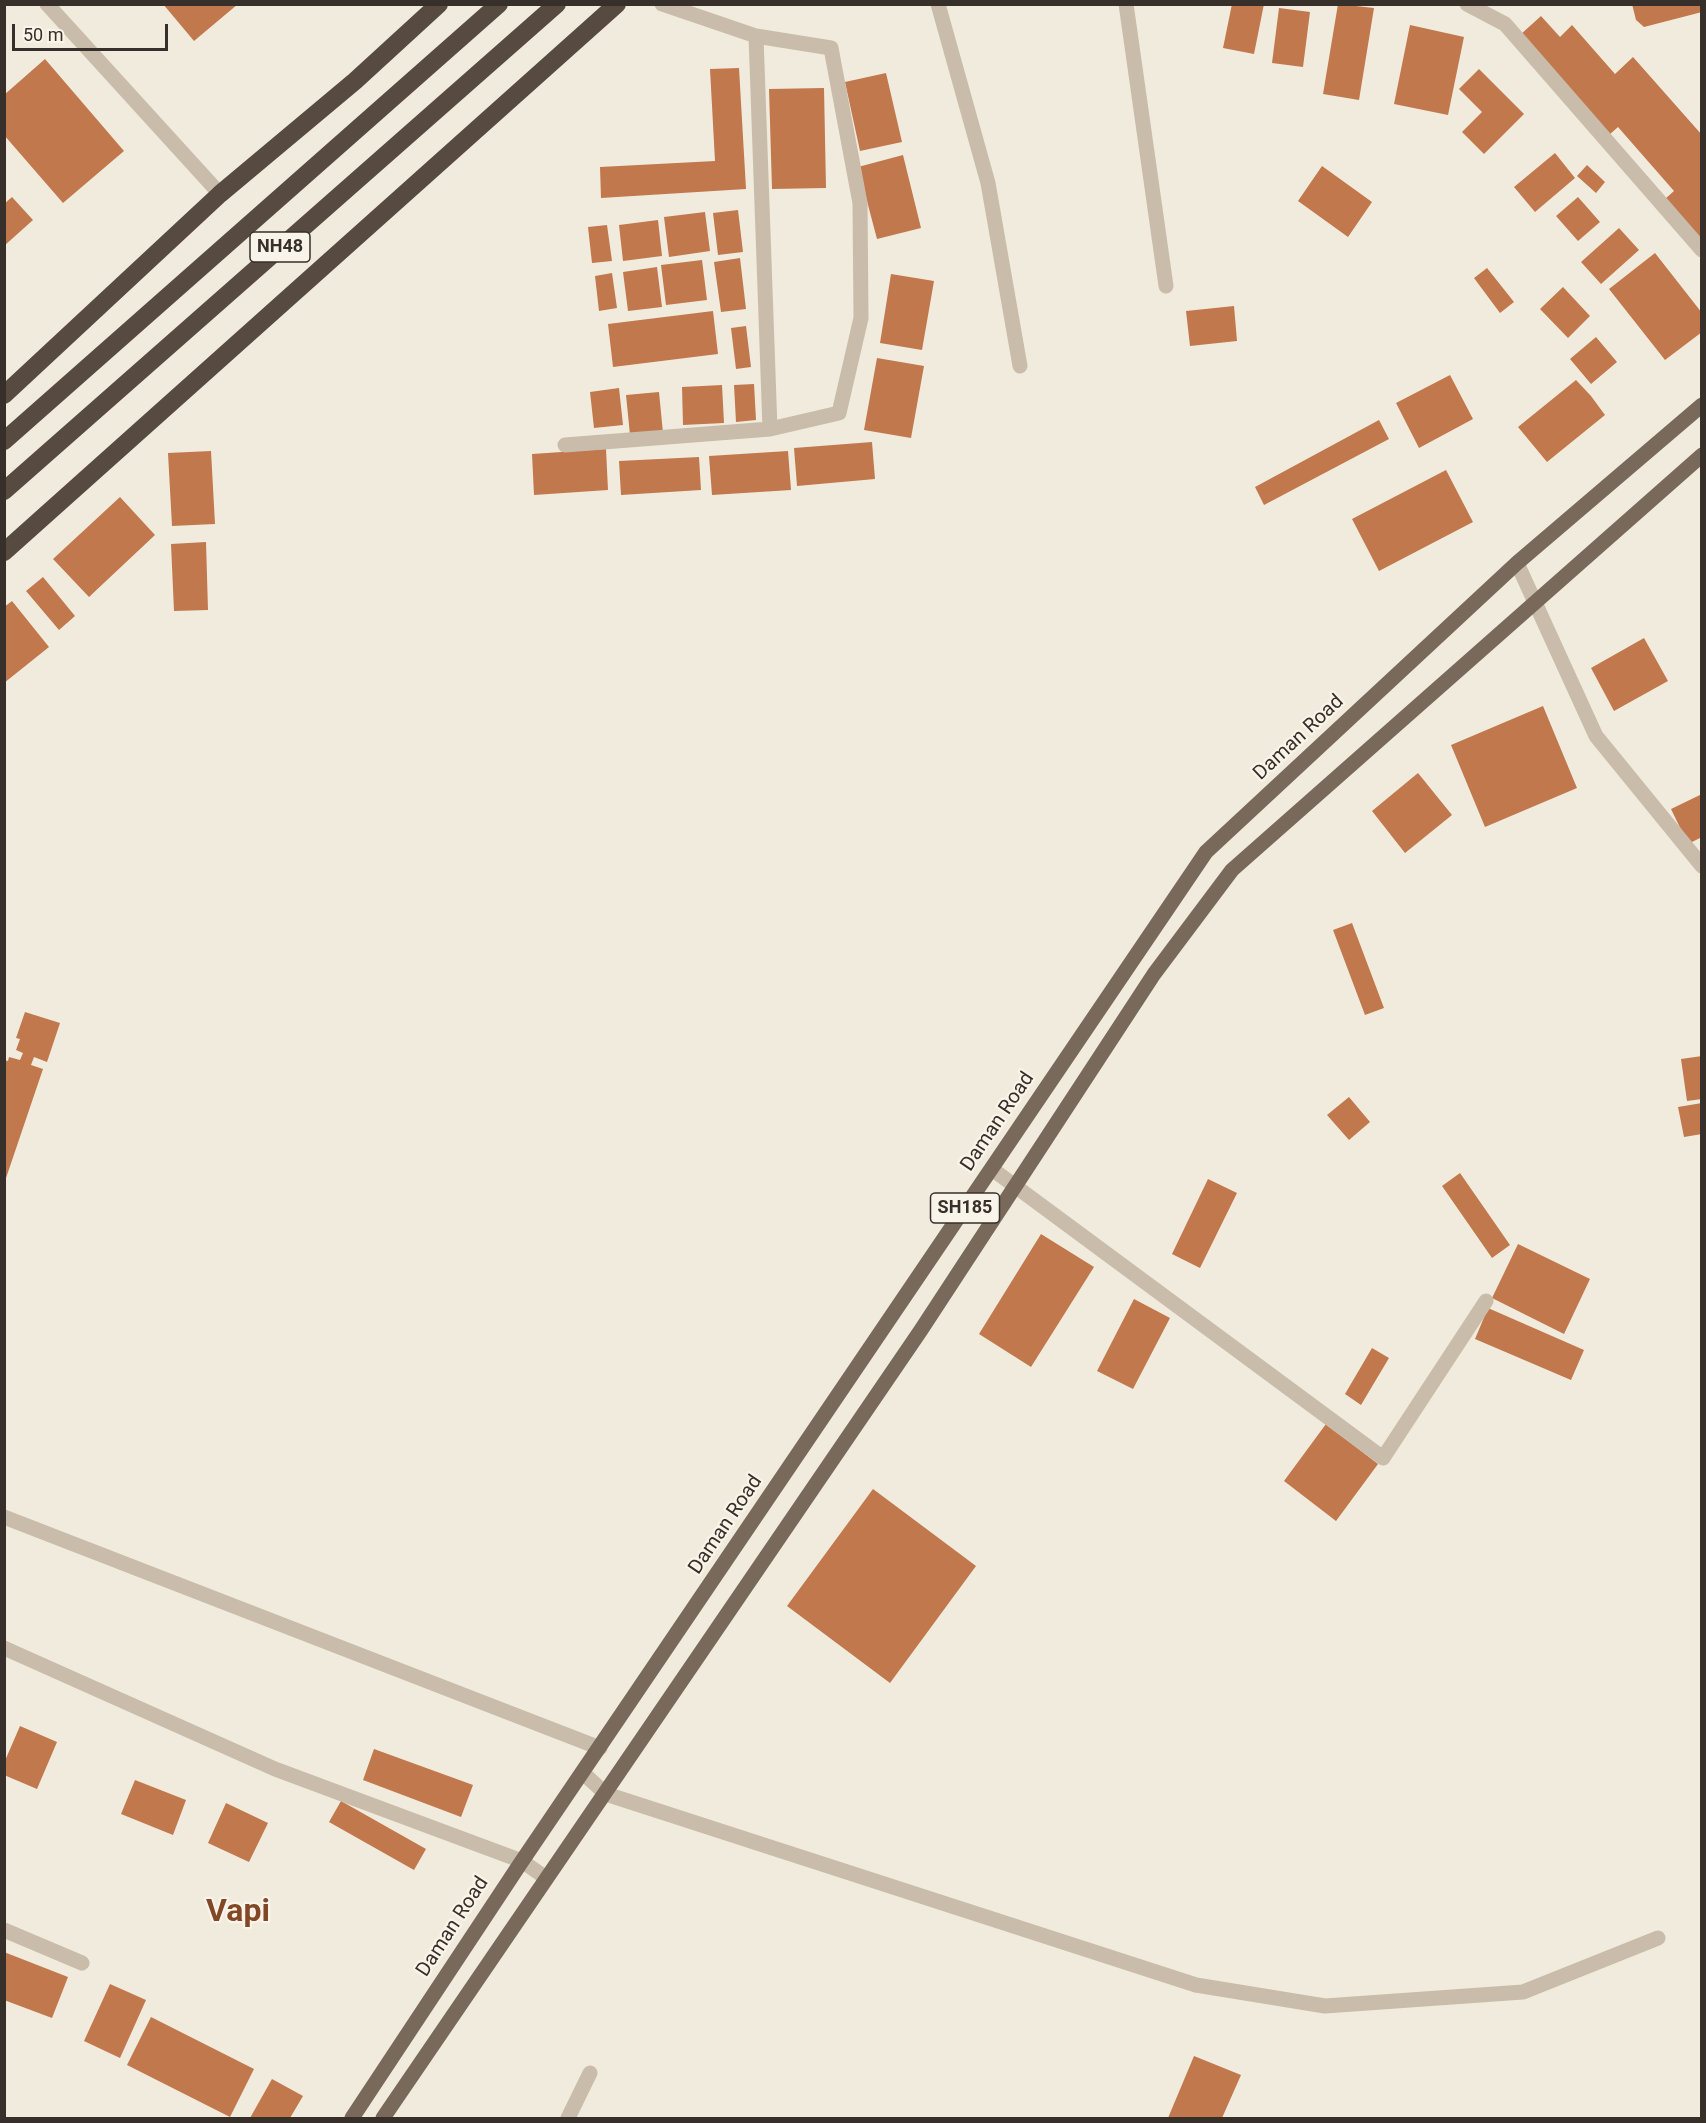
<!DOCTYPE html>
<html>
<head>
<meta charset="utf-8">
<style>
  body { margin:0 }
  #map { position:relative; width:1706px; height:2123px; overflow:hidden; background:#f1ebdd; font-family:Roboto,sans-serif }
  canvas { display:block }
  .frame { position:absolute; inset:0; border:6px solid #372f29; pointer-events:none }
  .scale { position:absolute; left:12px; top:24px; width:156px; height:27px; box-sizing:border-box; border:3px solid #372f29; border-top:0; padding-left:8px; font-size:18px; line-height:21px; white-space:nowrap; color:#372f29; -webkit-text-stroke:4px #f9f4ea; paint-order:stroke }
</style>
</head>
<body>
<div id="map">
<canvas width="1706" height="2123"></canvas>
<div class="frame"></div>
<div class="scale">50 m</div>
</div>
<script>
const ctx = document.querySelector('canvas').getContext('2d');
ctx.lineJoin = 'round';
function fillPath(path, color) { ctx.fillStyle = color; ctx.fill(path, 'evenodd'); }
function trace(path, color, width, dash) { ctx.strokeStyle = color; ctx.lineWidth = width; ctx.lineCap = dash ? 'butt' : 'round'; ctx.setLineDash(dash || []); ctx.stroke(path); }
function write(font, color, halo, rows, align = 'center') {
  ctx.font = font + ' Roboto,sans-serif'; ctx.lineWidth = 4.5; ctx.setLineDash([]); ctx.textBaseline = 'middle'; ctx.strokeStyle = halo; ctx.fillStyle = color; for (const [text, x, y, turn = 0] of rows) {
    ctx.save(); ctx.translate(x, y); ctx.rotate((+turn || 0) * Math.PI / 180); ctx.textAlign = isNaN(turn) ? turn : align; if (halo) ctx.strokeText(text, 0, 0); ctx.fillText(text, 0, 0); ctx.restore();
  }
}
fillPath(new Path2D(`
  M163 4H238L194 41Z
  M1232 4H1264L1254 54 1223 48Z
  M1338 4 1374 8 1359 100 1323 94Z
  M1632 4H1702V12L1644 27 1636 20Z
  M1279 8 1310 12 1303 67 1272 63Z
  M1541 16 1560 37 1572 25 1615 74 1633 57 1702 135V240L1665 199 1674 191 1618 127 1609 135 1520 35Z
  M1410 25 1464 37 1448 115 1394 104Z
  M45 59 124 151 63 203 4 135V95Z
  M739 68 746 189 601 198 600 167 715 161 710 69Z
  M1479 69 1524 114 1484 154 1462 132 1482 112 1459 89Z
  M886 73 902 142 860 151 845 82Z
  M824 88 826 188 772 189 769 89Z
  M1555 153 1575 178 1535 212 1514 187Z
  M903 155 921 228 877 239 858 167Z
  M1587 165 1605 182 1596 193 1577 176Z
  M1322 166 1372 202 1348 237 1298 201Z
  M12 197 33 220 4 246V204Z
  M1578 197 1600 222 1578 241 1556 216Z
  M738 210 743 252 718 255 713 213Z
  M705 212 710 251 669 257 664 217Z
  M658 220 662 256 623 261 619 225Z
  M607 225 612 261 592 263 588 227Z
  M1619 228 1639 250 1601 284 1581 262Z
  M1655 253 1702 313V332L1665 360 1609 289Z
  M740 258 746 309 721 312 714 262Z
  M702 260 707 300 666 305 661 265Z
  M657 267 662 307 628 311 623 272Z
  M1487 268 1514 302 1500 313 1474 278Z
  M612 273 617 308 599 311 595 276Z
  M891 274 934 281 922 350 880 343Z
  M1563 287 1590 316 1568 338 1540 309Z
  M1234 306 1237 341 1190 346 1186 311Z
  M713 311 718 354 613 367 608 324Z
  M746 326 751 367 736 369 731 328Z
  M1596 337 1617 362 1591 384 1570 359Z
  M877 358 924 366 911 438 864 430Z
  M1450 375 1473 419 1419 448 1396 403Z
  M1576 380 1591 396 1605 415 1547 462 1518 427Z
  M754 384 756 420 736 422 734 385Z
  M722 385 724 423 683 425 682 387Z
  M619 388 623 425 594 428 590 392Z
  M659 392 663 433 630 435 626 395Z
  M1379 420 1389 439 1264 505 1255 487Z
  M872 442 875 479 797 486 794 448Z
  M606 449 608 490 534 495 532 454Z
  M211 451 215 524 172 526 168 453Z
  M788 451 791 490 712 495 709 456Z
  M699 457 701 490 621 495 619 461Z
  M1446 470 1473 522 1379 571 1352 519Z
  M120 497 155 535 89 597 53 559Z
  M206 542 208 610 174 611 171 544Z
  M43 577 75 616 59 630 26 591Z
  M12 601 49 647 4 683V607Z
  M1644 638 1668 681 1614 711 1591 668Z
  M1543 706 1577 788 1485 827 1451 745Z
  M1418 773 1452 815 1405 853 1372 811Z
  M1702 794V837L1688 844 1671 809Z
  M1352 923 1384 1008 1365 1015 1333 930Z
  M25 1012 60 1023 47 1062 34 1057 31 1065 43 1069 5 1181 4 1060 8 1061 9 1057 20 1060 23 1053 16 1050 20 1039 16 1038Z
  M1702 1056V1099L1687 1101 1681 1059Z
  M1349 1097 1370 1122 1349 1140 1327 1115Z
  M1702 1103V1134L1684 1137 1678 1107Z
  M1460 1173 1510 1245 1492 1258 1442 1186Z
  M1208 1179 1237 1193 1200 1268 1172 1254Z
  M1041 1234 1094 1267 1031 1367 979 1334Z
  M1518 1244 1590 1279 1564 1334 1492 1298Z
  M1134 1299 1170 1318 1133 1389 1097 1371Z
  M1488 1308 1584 1350 1571 1380 1475 1339Z
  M1372 1348 1389 1358 1361 1405 1345 1394Z
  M1326 1424 1378 1464 1336 1521 1284 1481Z
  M873 1489 976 1566 890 1683 787 1606Z
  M20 1726 57 1742 37 1789 4 1775V1763Z
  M374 1749 473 1785 461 1817 363 1780Z
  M135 1780 186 1800 173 1835 121 1814Z
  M341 1801 426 1849 414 1870 329 1822Z
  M226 1803 268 1823 249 1862 208 1843Z
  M4 1952 68 1977 52 2018 4 2000Z
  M110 1984 146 2000 120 2058 84 2041Z
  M151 2017 254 2069 230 2117 127 2065Z
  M1194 2056 1241 2075 1222 2118H1168Z
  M272 2079 303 2096 290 2118H250Z`), '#c1784c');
trace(new Path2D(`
  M47 4 220 194
  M662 4 756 36 770 429
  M938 4 988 183 1020 366
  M1126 4 1166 286
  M1467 4 1505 24 1702 250
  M565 445 770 429 839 413 861 318 860 203 831 48 756 36
  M1517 563 1596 736 1702 866
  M992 1169 1383 1458 1486 1301
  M4 1517 600 1748
  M4 1648 275 1769 522 1861 546 1878
  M583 1773 606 1794 1196 1985 1325 2006 1523 1992 1658 1938
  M4 1930 82 1963
  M568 2118 590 2073`), '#c9bcaa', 15);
trace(new Path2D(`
  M352 2118 522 1861 1206 852 1517 563 1702 405
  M383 2118 921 1330 1154 974 1232 870 1702 455`), '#78695b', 15);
trace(new Path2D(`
  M4 395 220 194 355 81 439 4
  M4 441 499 4
  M4 491 557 4
  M4 552 617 4`), '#574b41', 18);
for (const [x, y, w] of [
  [280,247,60],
  [965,1208,69]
]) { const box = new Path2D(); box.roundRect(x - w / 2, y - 15, w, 30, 4.5); ctx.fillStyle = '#f9f4ea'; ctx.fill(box); trace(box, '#372f29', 1.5); }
write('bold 18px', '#372f29', null, [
  ["NH48",280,247],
  ["SH185",965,1208]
]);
write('20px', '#372f29', '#f9f4ea', [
  ["Daman Road",1299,738,-43],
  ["Daman Road",998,1122,-56],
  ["Daman Road",726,1525,-56],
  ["Daman Road",453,1927,-57]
]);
write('bold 32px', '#824826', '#f9f4ea', [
  ["Vapi",238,1913]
]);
</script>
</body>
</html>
